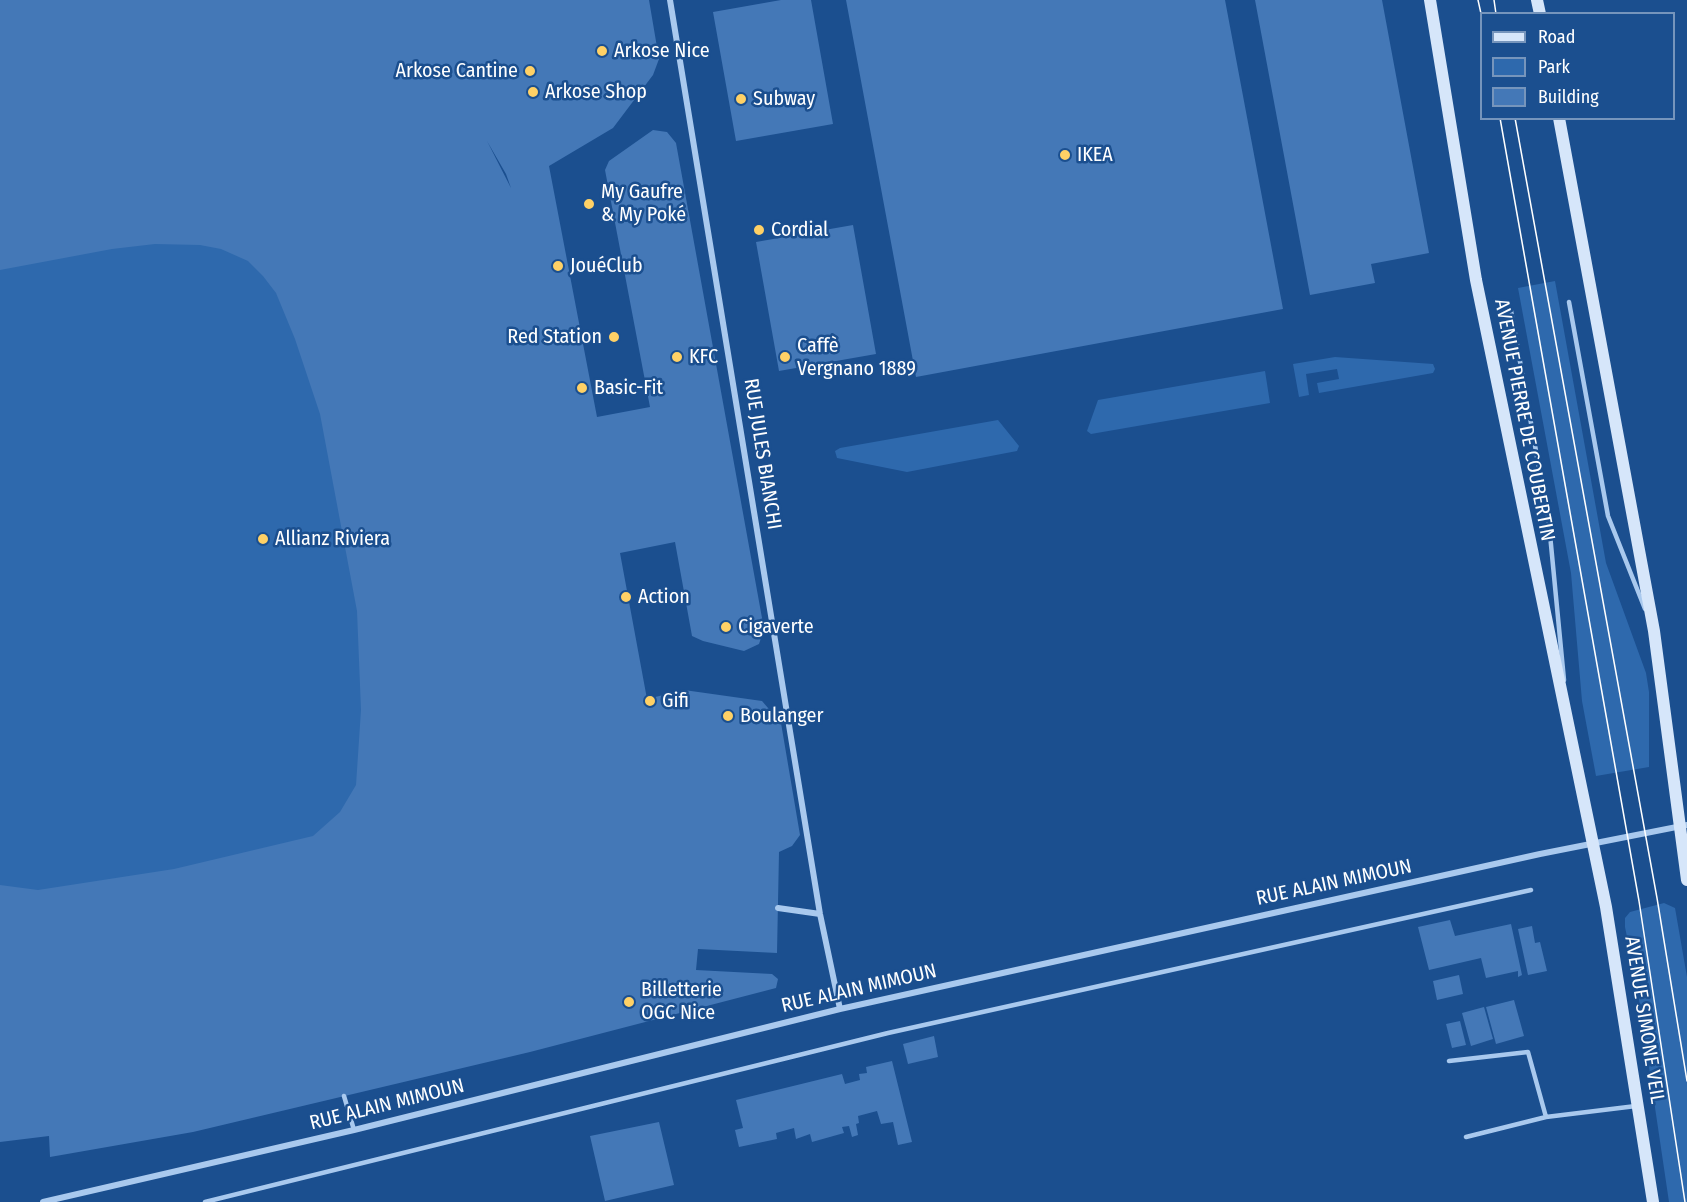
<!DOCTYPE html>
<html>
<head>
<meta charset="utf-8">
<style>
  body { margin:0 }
  #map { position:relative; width:1687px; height:1202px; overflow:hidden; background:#1b4f8f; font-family:"Fira Sans Condensed",sans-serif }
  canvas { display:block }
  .legend { position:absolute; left:1480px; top:12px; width:195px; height:108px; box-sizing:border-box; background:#1b4f8f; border:2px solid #7695bc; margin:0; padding:8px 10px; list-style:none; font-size:18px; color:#fff }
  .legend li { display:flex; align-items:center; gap:12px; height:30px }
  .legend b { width:30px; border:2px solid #7695bc }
</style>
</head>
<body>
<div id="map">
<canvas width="1687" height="1202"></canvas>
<ul class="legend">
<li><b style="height:8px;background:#d6e6fa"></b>Road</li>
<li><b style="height:16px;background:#2e69ad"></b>Park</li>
<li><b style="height:16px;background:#4478b7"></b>Building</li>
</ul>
</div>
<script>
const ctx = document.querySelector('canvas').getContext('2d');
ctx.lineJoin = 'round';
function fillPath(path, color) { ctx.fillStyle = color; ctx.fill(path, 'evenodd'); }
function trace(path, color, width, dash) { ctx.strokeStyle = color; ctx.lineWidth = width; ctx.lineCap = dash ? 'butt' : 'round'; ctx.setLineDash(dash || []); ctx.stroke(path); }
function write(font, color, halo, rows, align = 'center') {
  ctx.font = font + ' "Fira Sans Condensed",sans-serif'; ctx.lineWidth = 5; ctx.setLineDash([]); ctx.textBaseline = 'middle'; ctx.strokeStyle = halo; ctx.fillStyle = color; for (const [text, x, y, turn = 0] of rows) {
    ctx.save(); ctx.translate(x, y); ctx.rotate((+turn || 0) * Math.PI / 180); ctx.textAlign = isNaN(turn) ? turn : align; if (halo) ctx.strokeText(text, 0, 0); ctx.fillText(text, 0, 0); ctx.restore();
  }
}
fillPath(new Path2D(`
  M138 73 544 718 0 1065V97Z
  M1555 281 1606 563 1646 673 1649 692V767L1596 776 1582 701 1571 573 1518 288Z
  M1335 357 1433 364 1435 369 1433 373 1319 393 1317 383 1339 379 1337 369 1306 374 1309 395 1299 397 1293 364Z
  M1265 371 1270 403 1091 434 1087 431 1098 400Z
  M998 420 1019 446 1017 451 907 472 837 458 835 451 840 448Z
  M1664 903 1675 908 1687 977V1202H1669L1637 986 1625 927V918L1630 912Z`), '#2e69ad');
fillPath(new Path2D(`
  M0 0H649L659 59 653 75 613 128 549 166 597 417 650 407 605 170 609 161 653 130 667 132 676 143 764 629 759 644 744 651 703 641 692 636 675 542 620 553 647 699 684 690 762 701 781 723 800 835 792 846 779 852 777 953 698 949 696 970 772 974 778 979 776 988 530 1052 193 1132 50 1157 49 1136 0 1142V885L38 890 174 869 313 836 340 812 356 785 361 710 357 611 320 414 295 339 276 293 263 276 248 261 221 249 200 245 155 244 112 249 0 270ZM487 141 506 174 511 188Z
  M781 0H811L833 124 736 141 713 12Z
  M846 0H1225L1283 309 916 377Z
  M1255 0H1382L1429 253 1371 264 1375 283 1310 295Z
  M853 225 876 354 779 371 756 242Z
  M1450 920 1455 936 1511 924 1522 975 1518 977V971L1486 978 1481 958 1429 970 1418 927Z
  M1532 926 1535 943 1540 942 1547 971 1528 975 1518 929Z
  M1459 975 1463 994 1437 1000 1433 981Z
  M1514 1000 1524 1036 1496 1044 1486 1007Z
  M1484 1007 1493 1039 1471 1046 1462 1013Z
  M1460 1021 1466 1045 1452 1048 1446 1024Z
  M934 1036 938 1057 908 1064 903 1044Z
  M892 1061 912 1142 898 1145 893 1122 881 1124 877 1111 858 1116 859 1123 856 1124 858 1135 852 1137 849 1126 842 1127 844 1133 812 1142 810 1134 796 1139 794 1128 776 1133 777 1139 739 1147 735 1130 743 1128 736 1100 842 1074 845 1084 860 1080 859 1074 867 1073 866 1067Z
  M659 1122 674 1185 605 1201 590 1136Z`), '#4478b7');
trace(new Path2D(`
  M1569 302 1608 516 1645 609
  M1511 311 1549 524 1564 680
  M1449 1061 1528 1052 1546 1117
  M344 1096 354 1130
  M1466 1137 1546 1117 1636 1106
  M205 1202 888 1033 1531 890`), '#a9c9ee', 4.5);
trace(new Path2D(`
  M670 0 820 914 840 1009
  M778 908 820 914
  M43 1202 354 1130 840 1009 1540 854 1687 825`), '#a9c9ee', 6);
trace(new Path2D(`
  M1430 0 1476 280 1606 907 1653 1202
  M1537 0 1540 14
  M1559 118 1654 631 1687 880`), '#d6e6fa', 12);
trace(new Path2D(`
  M1478 0 1482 18
  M1494 0 1496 14
  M1500 118 1639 901 1685 1202
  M1515 118 1657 898 1687 1081`), '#fff', 1.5);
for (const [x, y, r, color] of [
  [602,51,6,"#ffd166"],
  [530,71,6,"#ffd166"],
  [533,92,6,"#ffd166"],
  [741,99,6,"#ffd166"],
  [1065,155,6,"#ffd166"],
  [589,204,6,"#ffd166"],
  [759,230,6,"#ffd166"],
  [558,266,6,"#ffd166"],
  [614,337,6,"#ffd166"],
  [677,357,6,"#ffd166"],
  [785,357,6,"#ffd166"],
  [582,388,6,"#ffd166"],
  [263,539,6,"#ffd166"],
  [626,597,6,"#ffd166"],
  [726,627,6,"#ffd166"],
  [650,701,6,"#ffd166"],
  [728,716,6,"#ffd166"],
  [629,1002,6,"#ffd166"]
]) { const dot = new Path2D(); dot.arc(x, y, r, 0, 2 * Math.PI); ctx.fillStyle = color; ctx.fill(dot); trace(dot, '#1b4f8f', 2); }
write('20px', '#fff', '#1b4f8f', [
  ["Arkose Nice",614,51],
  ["Arkose Cantine",518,71,"right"],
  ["Arkose Shop",545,92],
  ["Subway",753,99],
  ["IKEA",1077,155],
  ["My Gaufre",601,192],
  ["& My Poké",601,215],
  ["Cordial",771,230],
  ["JouéClub",570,266],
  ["Red Station",602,337,"right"],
  ["Caffè",797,346],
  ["Vergnano 1889",797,369],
  ["KFC",689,357],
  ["Basic-Fit",594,388],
  ["Allianz Riviera",275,539],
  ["Action",638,597],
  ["Cigaverte",738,627],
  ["Gifi",662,701],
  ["Boulanger",740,716],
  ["Billetterie",641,990],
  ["OGC Nice",641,1013]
], 'left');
write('20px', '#fff', '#1b4f8f', [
  ["AVENUE PIERRE DE COUBERTIN",1524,420,79],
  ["RUE JULES BIANCHI",762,454,81],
  ["RUE ALAIN MIMOUN",1334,883,-12],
  ["RUE ALAIN MIMOUN",859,989,-13],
  ["AVENUE SIMONE VEIL",1644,1020,81],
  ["RUE ALAIN MIMOUN",387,1105,-14]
]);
</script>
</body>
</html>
